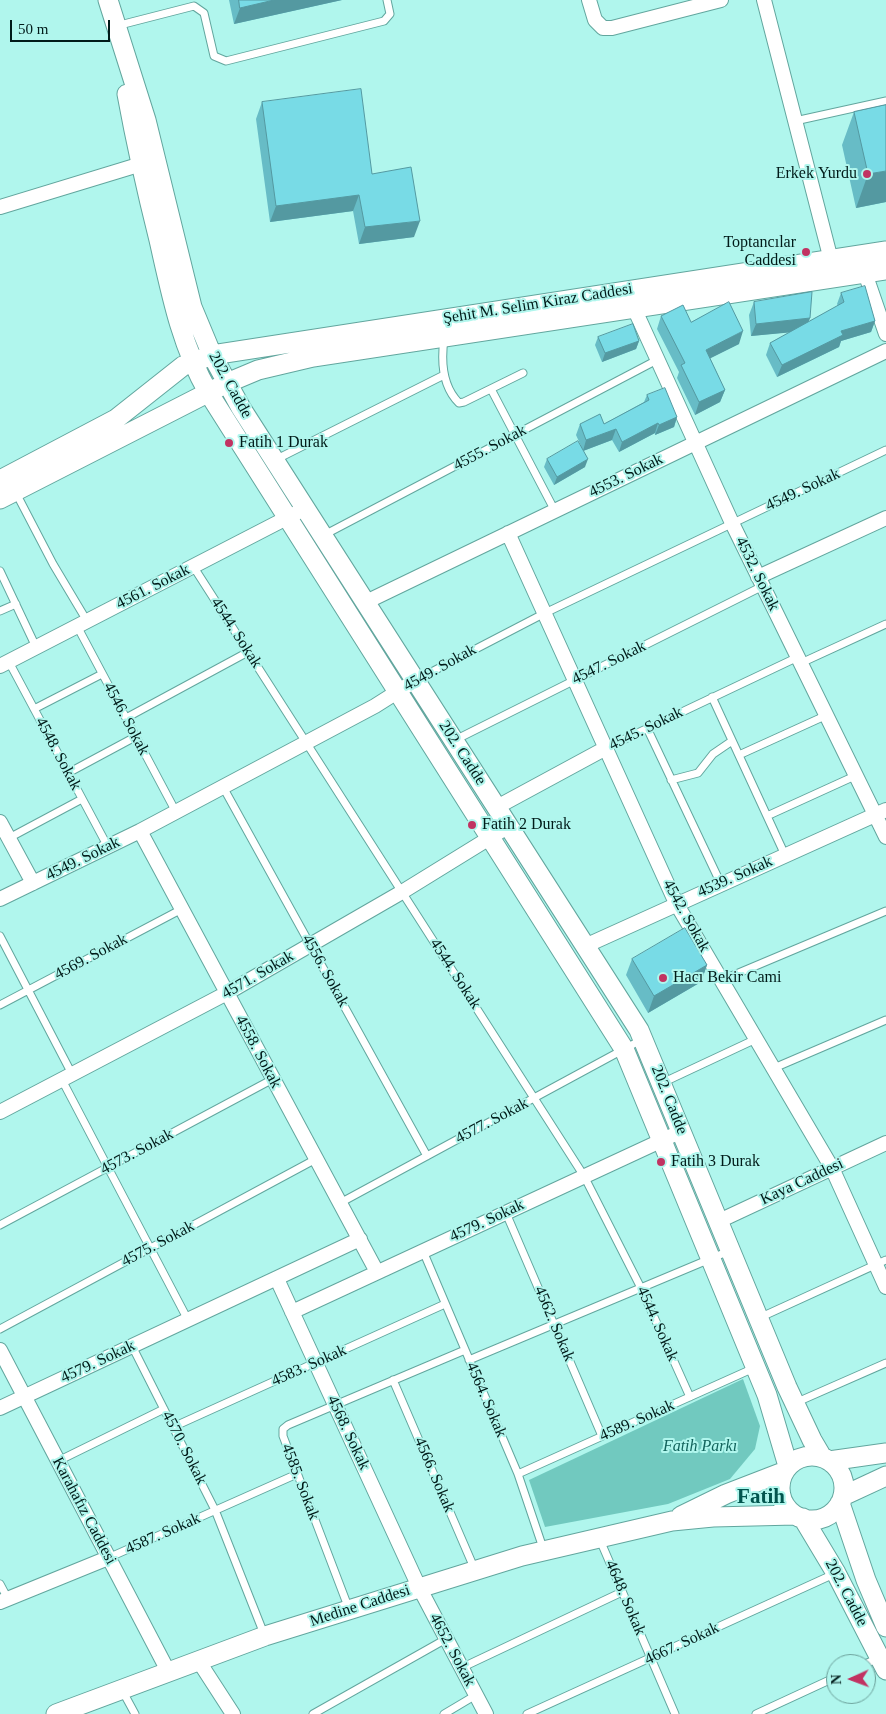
<!DOCTYPE html>
<html>
<head>
<meta charset="utf-8">
<style>
  body { margin:0 }
  #map { position:relative; width:886px; height:1714px; overflow:hidden; background:#b0f6ed; font-family:"Times New Roman",serif }
  canvas { display:block }
  .north { position:absolute; left:826px; top:1654px; width:50px; height:50px; box-sizing:border-box; background:#b0f6ed; border:1px solid #6a9e98; border-radius:50%; rotate:268deg; font-size:14px; font-weight:700; line-height:20px; text-align:center; color:#001b19 }
  .north::after { content:''; display:block; margin:auto; width:18px; height:22px; background:#c13362; clip-path:polygon(50% 0,100% 100%,50% 72%,0 100%) }
  .scale { position:absolute; left:10px; top:20px; width:100px; height:22px; box-sizing:border-box; border:2px solid #001b19; border-top:0; padding-left:6px; font-size:15px; line-height:18px; white-space:nowrap; color:#001b19; -webkit-text-stroke:4px #b0f6ed; paint-order:stroke }
</style>
</head>
<body>
<div id="map">
<canvas width="886" height="1714"></canvas>
<div class="north">N</div>
<div class="scale">50 m</div>
</div>
<script>
const ctx = document.querySelector('canvas').getContext('2d');
ctx.lineJoin = 'round';
function fillPath(path, color) { ctx.fillStyle = color; ctx.fill(path, 'evenodd'); }
function trace(path, color, width, dash) { ctx.strokeStyle = color; ctx.lineWidth = width; ctx.lineCap = dash ? 'butt' : 'round'; ctx.setLineDash(dash || []); ctx.stroke(path); }
function write(font, color, halo, rows, align = 'center') {
  ctx.font = font + ' "Times New Roman",serif'; ctx.lineWidth = 4; ctx.setLineDash([]); ctx.textBaseline = 'middle'; ctx.strokeStyle = halo; ctx.fillStyle = color; for (const [text, x, y, turn = 0] of rows) {
    ctx.save(); ctx.translate(x, y); ctx.rotate((+turn || 0) * Math.PI / 180); ctx.textAlign = isNaN(turn) ? turn : align; if (halo) ctx.strokeText(text, 0, 0); ctx.fillText(text, 0, 0); ctx.restore();
  }
}
fillPath(new Path2D(`
  M743 1379 760 1426 755 1449 730 1479 668 1504 545 1527 529 1480Z`), '#71c9bf');
const lane = new Path2D(`
  M116 26 194 6 204 13 214 56 226 61 384 21 390 14 387 0
  M795 121 886 101
  M444 339C441 361 442 386 459 403L464 402 523 373
  M491 389 555 511
  M275 460 444 375
  M15 491 53 564 87 621
  M324 535 657 360
  M193 566 584 1176 641 1288 690 1397
  M0 571 36 647
  M0 611 16 604
  M77 626 176 812
  M9 662 108 847
  M801 663 886 624
  M416 680 545 613 886 450
  M712 697 785 855
  M34 709 102 674
  M126 718 248 652
  M647 728 721 884
  M455 740 763 586
  M606 748 798 657
  M739 755 827 715
  M68 773 135 737
  M671 780 698 773 713 754 732 741
  M223 787 427 1156
  M767 816 857 775
  M9 838 82 799
  M0 936 72 1074
  M722 980 886 911
  M0 1005 182 909
  M774 1068 886 1020
  M62 1080 188 1320
  M662 1083 756 1039
  M340 1203 641 1040
  M506 1213 602 1436
  M0 1225 273 1079
  M423 1251 518 1474 544 1551
  M759 1318 886 1260
  M0 1329 316 1159
  M132 1346 215 1510 264 1634
  M469 1360 729 1251
  M393 1380 475 1570
  M795 1403 886 1363
  M173 1427 445 1304
  M58 1461 164 1409
  M518 1474 754 1368
  M600 1540 675 1714
  M108 1558 297 1474
  M0 1584 8 1599
  M349 1609 283 1436V1429L288 1425 465 1350
  M865 1664 879 1658
  M461 1668 622 1592
  M122 1690 135 1714
  M313 1714 446 1639
  M444 1714 476 1695
  M527 1714 834 1574
  M756 1714 836 1677`);
const street = new Path2D(`
  M589 0 595 20 603 28H612L721 0
  M764 0 831 260
  M0 207 148 162
  M865 273 886 334
  M634 308 732 523 886 837
  M508 533 676 903 832 1168 886 1287
  M758 577 886 518
  M366 602 886 351
  M0 666 306 508
  M497 807 606 748
  M0 822 33 883
  M140 831 377 1272
  M0 899 140 831 375 706 416 680
  M585 946 886 810
  M0 1112 227 993 402 892 509 826
  M719 1221 886 1143
  M277 1279 419 1587 486 1714
  M292 1312 682 1131
  M0 1350 168 1671
  M0 1408 360 1239
  M0 1602 108 1558
  M198 1660 233 1714`);
const secondary = new Path2D(`
  M108 0 146 120 192 307 212 355 241 408 639 1030 787 1387 812 1440 822 1457
  M127 94C136 143 147 192 159 240 171 293 181 345 208 392L624 1049 767 1395 788 1466
  M0 480 116 419 183 366 212 355 886 251
  M0 499 227 383 258 370 313 357 886 270
  M780 1488a32 32 0 1 1 64 0a32 32 0 1 1-64 0Z
  M829 1461 886 1453
  M843 1496 886 1476
  M840 1503 866 1580 886 1627
  M681 1516 726 1494 783 1472
  M803 1518 836 1573 886 1670
  M56 1714 265 1636 522 1556 672 1521 713 1517 795 1515`);
trace(lane, '#62a69e', 9);
trace(street, '#62a69e', 16);
trace(secondary, '#62a69e', 21);
trace(lane, '#fff', 7);
trace(street, '#fff', 14);
trace(secondary, '#fff', 19);
fillPath(new Path2D(`
  M229 0H342L234 24Z
  M262 102 372 174 414 237 359 244 353 211 270 222 256 119Z
  M854 112 886 202 856 208 842 145Z
  M841 293 875 321 871 332 841 341 839 347 777 377 766 355 770 343 790 332 751 336 749 315 754 302 810 318 808 322 838 306 837 304Z
  M661 316 691 322 739 344 710 358 725 390 720 402 695 415 677 378 679 372 657 329Z
  M598 337 639 341 636 349 602 362 595 345Z
  M647 395 677 417 674 427 655 435V433L619 452 612 440 583 451 585 467 554 485 544 467 547 459 581 446 576 435 580 424H604L644 402Z
  M632 959 707 965 701 982 648 1013 626 975Z`), '#67bcc6');
fillPath(new Path2D(`
  M274 0H342L234 24 240 8Z
  M886 171V202L856 208 868 174Z
  M359 195 353 211 270 222 276 206Z
  M420 221 414 237 359 244 365 227Z
  M810 318 805 331 751 336 756 324Z
  M875 321 871 332 841 341 839 347 777 377 782 365 841 331Z
  M743 331 739 344 701 363 706 350Z
  M639 341 636 349 602 362 605 353Z
  M725 390 720 402 695 415 699 402Z
  M677 417 674 427 655 435 659 425Z
  M658 423 655 433 619 452 622 442Z
  M616 429 612 440 583 451 586 440Z
  M588 459 585 467 554 485 557 477Z
  M707 965 701 982 648 1013 654 996Z`), '#5499a1');
const building = new Path2D(`
  M239 0H274L240 8Z
  M361 89 372 174 411 167 420 221 365 227 359 195 276 206 262 102Z
  M886 105V171L868 174 854 112Z
  M865 286 875 321 841 331 843 335 782 365 770 343 844 302 841 293Z
  M812 292 810 318 756 324 754 302Z
  M729 302 743 331 706 350 725 390 699 402 681 365 685 363 661 316 683 305 691 322Z
  M633 324 639 341 605 353 598 337Z
  M665 388 677 417 659 425 658 423 622 442 616 429 586 440 580 424 600 414 604 424 649 400 647 395Z
  M578 441 588 459 557 477 547 459Z
  M685 928 707 965 654 996 632 959Z`);
fillPath(building, '#78dbe6');
trace(building, '#5499a1', 1);
for (const [x, y, r, color] of [
  [867,174,5,"#c13362"],
  [806,252,5,"#c13362"],
  [229,443,5,"#c13362"],
  [472,825,5,"#c13362"],
  [663,978,5,"#c13362"],
  [661,1162,5,"#c13362"]
]) { const dot = new Path2D(); dot.arc(x, y, r, 0, 2 * Math.PI); ctx.fillStyle = color; ctx.fill(dot); trace(dot, '#b0f6ed', 2); }
write('16px', '#001b19', '#b0f6ed', [
  ["Erkek Yurdu",857,174,"right"],
  ["Toptancılar",796,243,"right"],
  ["Caddesi",796,261,"right"],
  ["Fatih 1 Durak",239,443],
  ["Fatih 2 Durak",482,825],
  ["Hacı Bekir Cami",673,978],
  ["Fatih 3 Durak",671,1162]
], 'left');
write('16px', '#001b19', '#b0f6ed', [
  ["Şehit M. Selim Kiraz Caddesi",538,304,-9],
  ["202. Cadde",230,385,61],
  ["4555. Sokak",490,448,-28],
  ["4553. Sokak",626,476,-26],
  ["4549. Sokak",803,490,-25],
  ["4532. Sokak",757,574,64],
  ["4561. Sokak",153,587,-27],
  ["4544. Sokak",236,633,57],
  ["4547. Sokak",609,663,-26],
  ["4549. Sokak",440,668,-29],
  ["4546. Sokak",126,719,62],
  ["4545. Sokak",646,729,-26],
  ["202. Cadde",462,753,57],
  ["4548. Sokak",58,754,62],
  ["4549. Sokak",83,859,-26],
  ["4539. Sokak",735,877,-24],
  ["4542. Sokak",686,916,61],
  ["4569. Sokak",91,957,-28],
  ["4556. Sokak",325,971,61],
  ["4544. Sokak",455,974,57],
  ["4571. Sokak",258,975,-30],
  ["4558. Sokak",258,1052,62],
  ["202. Cadde",669,1100,68],
  ["4577. Sokak",492,1121,-28],
  ["4573. Sokak",137,1152,-28],
  ["Kaya Caddesi",802,1182,-25],
  ["4579. Sokak",487,1221,-25],
  ["4575. Sokak",158,1244,-28],
  ["4562. Sokak",554,1324,67],
  ["4544. Sokak",657,1324,66],
  ["4579. Sokak",98,1362,-25],
  ["4583. Sokak",309,1366,-24],
  ["4564. Sokak",486,1400,67],
  ["4589. Sokak",637,1421,-24],
  ["4568. Sokak",348,1433,65],
  ["4570. Sokak",184,1448,63],
  ["4566. Sokak",434,1475,67],
  ["4585. Sokak",300,1482,69],
  ["Karahafız Caddesi",84,1511,62],
  ["4587. Sokak",163,1534,-24],
  ["202. Cadde",846,1593,62],
  ["4648. Sokak",625,1598,67],
  ["Medine Caddesi",360,1606,-18],
  ["4667. Sokak",682,1644,-25],
  ["4652. Sokak",452,1650,62]
]);
write('italic 16px', '#12635c', '#b0f6ed', [
  ["Fatih Parkı",700,1447]
]);
write('bold 21px', '#02554e', '#b0f6ed', [
  ["Fatih",761,1498]
]);
</script>
</body>
</html>
